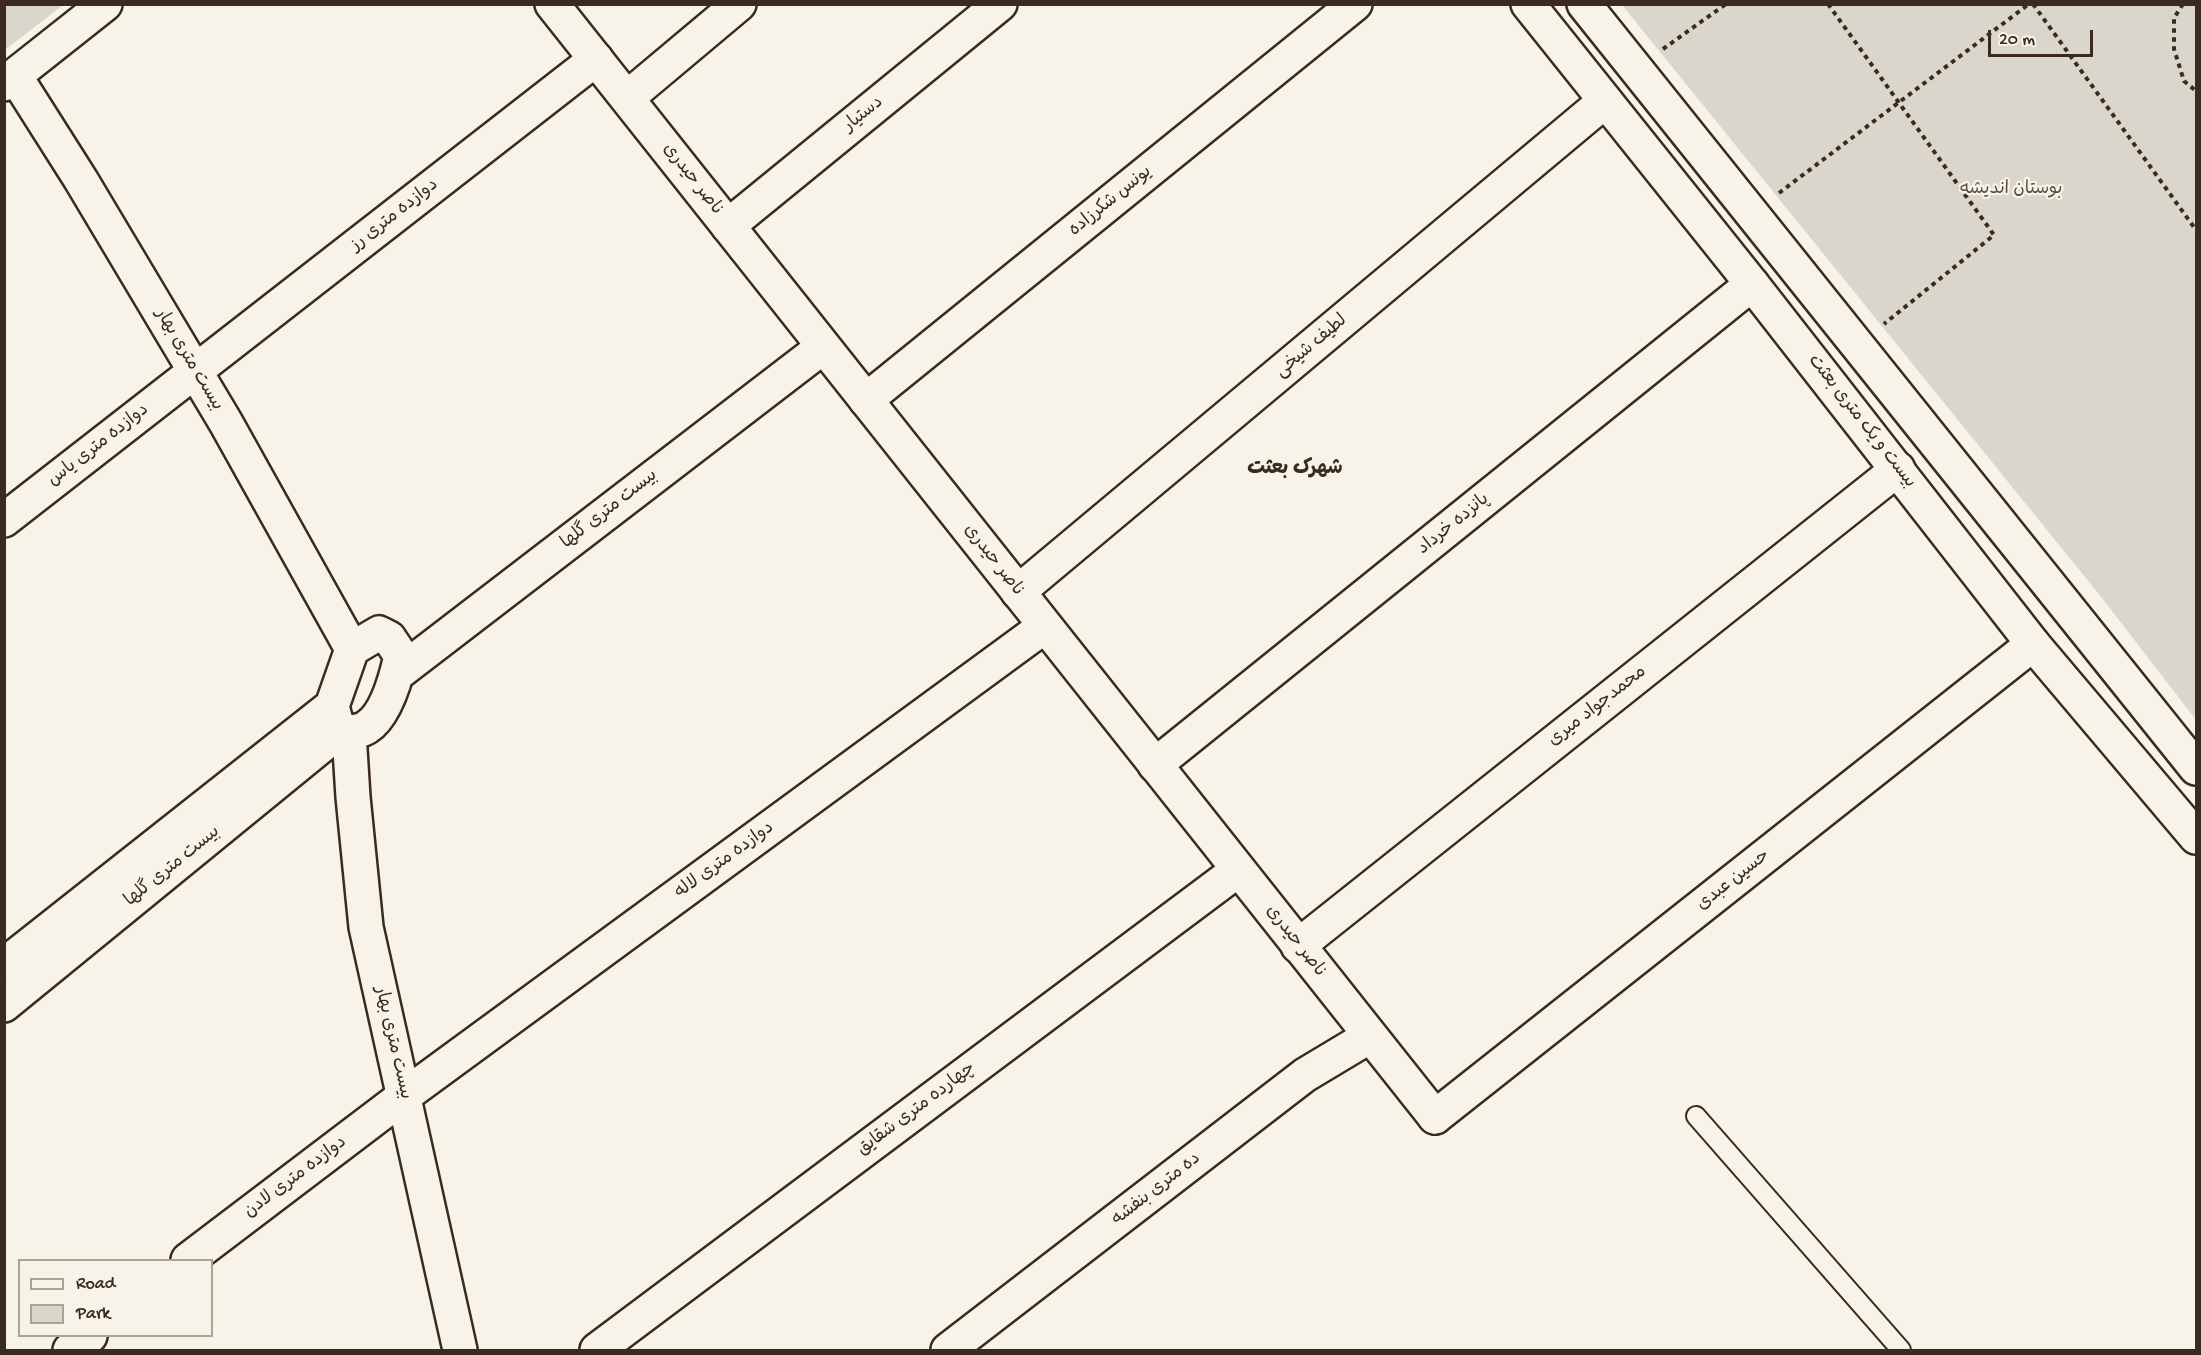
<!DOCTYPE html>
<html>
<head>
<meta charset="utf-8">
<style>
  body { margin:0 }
  #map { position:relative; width:2201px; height:1355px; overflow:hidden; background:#f7f3e8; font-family:"Gochi Hand",sans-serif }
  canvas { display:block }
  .frame { position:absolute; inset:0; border:6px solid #3b2a1e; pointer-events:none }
  .legend { position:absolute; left:18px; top:1259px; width:195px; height:78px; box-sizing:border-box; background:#f7f3e8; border:2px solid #aca397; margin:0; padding:8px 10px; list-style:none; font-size:18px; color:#3b2a1e }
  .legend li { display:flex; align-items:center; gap:12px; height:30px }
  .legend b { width:30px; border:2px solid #aca397 }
  .scale { position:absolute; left:1988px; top:30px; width:105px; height:27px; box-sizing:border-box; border:3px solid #3b2a1e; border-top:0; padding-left:8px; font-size:18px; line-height:21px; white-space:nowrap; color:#3b2a1e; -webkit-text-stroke:4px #f7f3e8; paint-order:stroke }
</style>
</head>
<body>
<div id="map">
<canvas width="2201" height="1355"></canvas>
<div class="frame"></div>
<ul class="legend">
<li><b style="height:8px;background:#f7f3e8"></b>Road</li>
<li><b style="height:16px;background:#dbd6cb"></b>Park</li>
</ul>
<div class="scale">20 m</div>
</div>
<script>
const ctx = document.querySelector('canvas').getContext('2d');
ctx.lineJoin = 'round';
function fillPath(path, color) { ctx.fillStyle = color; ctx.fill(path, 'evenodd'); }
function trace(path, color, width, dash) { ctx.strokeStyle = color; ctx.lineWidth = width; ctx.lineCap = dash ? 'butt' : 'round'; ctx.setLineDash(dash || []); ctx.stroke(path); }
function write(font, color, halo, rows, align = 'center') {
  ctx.font = font + ' "Gochi Hand","Playpen Sans Arabic",sans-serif'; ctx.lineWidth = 4.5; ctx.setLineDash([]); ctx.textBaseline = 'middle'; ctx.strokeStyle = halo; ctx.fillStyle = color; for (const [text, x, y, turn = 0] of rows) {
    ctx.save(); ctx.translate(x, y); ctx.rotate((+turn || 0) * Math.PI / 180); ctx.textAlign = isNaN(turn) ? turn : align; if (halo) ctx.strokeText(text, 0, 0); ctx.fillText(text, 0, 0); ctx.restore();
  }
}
fillPath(new Path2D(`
  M5 4H63V5L5 50Z
  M1622 5H2196V720L2102 598Z`), '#dbd6cb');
const lane = new Path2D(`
  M1696 1116 1901 1350`);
const street = new Path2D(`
  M15 76 81 180 226 423 352 649
  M4 84 105 4
  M728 226 1000 4
  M866 400 1355 4
  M4 520 596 59
  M1018 592 1605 101
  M379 633 389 638 401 656C396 678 386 715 367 727 362 731 355 731 349 733L337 725 332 706 352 649Z
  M397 674 823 347
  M349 733 353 797 366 927 460 1350
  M1155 765 1752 284
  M1298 946 1898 469
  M4 965 332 706
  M4 1005 342 729
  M1435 1117 2033 644
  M188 1260 404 1096 1045 626
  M70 1350 90 1336
  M597 1350 1238 870
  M948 1350 1305 1075 1370 1036`);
const secondary = new Path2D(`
  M552 4 1435 1117
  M1528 4 1752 284 2033 644 2196 837
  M1584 4 2196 768
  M627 98 739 4`);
trace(lane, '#3b2a1e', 22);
trace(street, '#3b2a1e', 38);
trace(secondary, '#3b2a1e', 38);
trace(new Path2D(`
  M1828 4 1994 235 1884 324
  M2033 4 2196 230
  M2183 4 2174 18V49L2184 81 2196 91
  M1663 49 1726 4
  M1779 193 2029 4`), '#3b2a1e', 4, [4.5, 4.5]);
trace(lane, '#f7f3e8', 18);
trace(street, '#f7f3e8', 33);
trace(secondary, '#f7f3e8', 33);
write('18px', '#3b2a1e', '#f7f3e8', [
  ["دستیار",864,115,-39],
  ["ناصر حیدری",692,180,52],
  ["یونس شکرزاده",1111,202,-39],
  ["دوازده متری رز",395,216,-38],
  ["لطیف شیخی",1312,347,-40],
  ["بیست متری بهار",188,360,59],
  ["بیست و یک متری بعثت",1861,422,52],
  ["دوازده متری یاس",99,446,-38],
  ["بیست متری گلها",610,510,-38],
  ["پانزده خرداد",1454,525,-39],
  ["ناصر حیدری",993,561,52],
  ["محمدجواد میری",1598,707,-38],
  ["دوازده متری لاله",725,861,-36],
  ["بیست متری گلها",173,867,-39],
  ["حسین عبدی",1734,881,-38],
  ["ناصر حیدری",1295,942,52],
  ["بیست متری بهار",392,1043,77],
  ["چهارده متری شقایق",917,1110,-37],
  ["دوازده متری لادن",296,1178,-37],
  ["ده متری بنفشه",1157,1190,-38]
]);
write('18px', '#5b4c41', '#f7f3e8', [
  ["بوستان اندیشه",2011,190]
]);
write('bold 20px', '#3b2a1e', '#f7f3e8', [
  ["شهرک بعثت",1295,470]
]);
</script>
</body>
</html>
